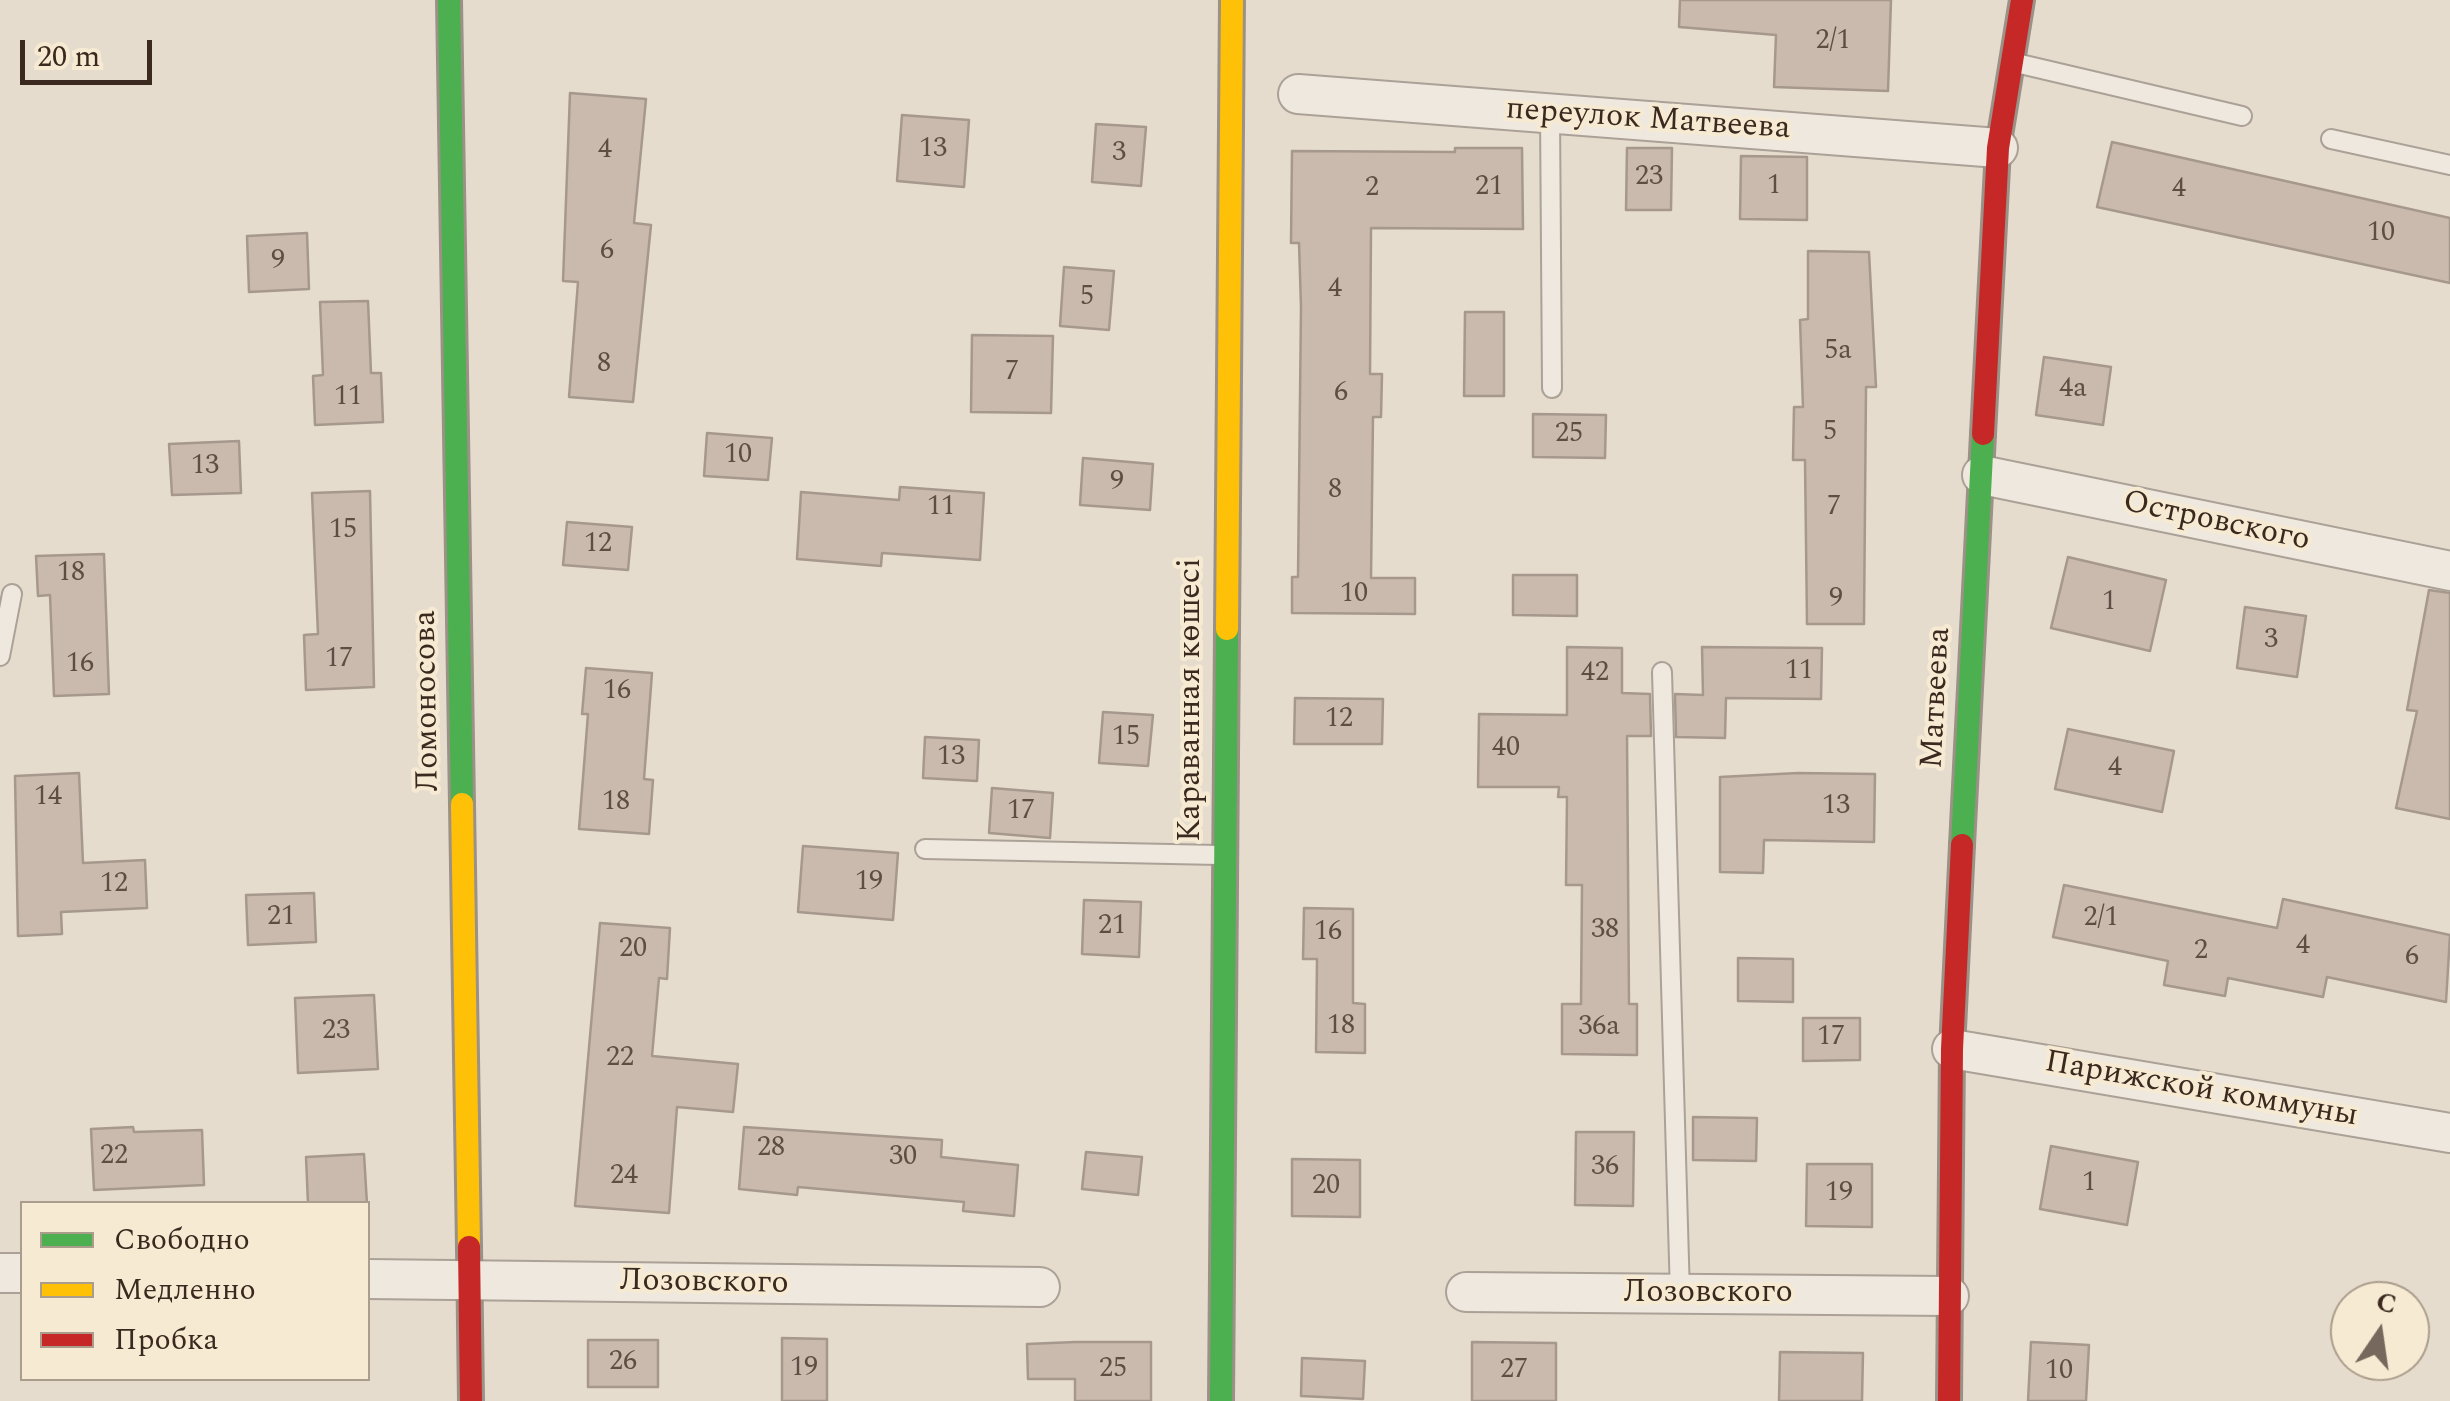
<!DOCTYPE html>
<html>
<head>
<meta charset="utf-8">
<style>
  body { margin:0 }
  #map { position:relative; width:2450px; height:1401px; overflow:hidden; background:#e6dcce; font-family:Spectral,serif }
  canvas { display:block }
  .legend { position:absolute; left:20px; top:1201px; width:350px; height:180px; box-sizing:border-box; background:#f7ead3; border:2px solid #ab9d8b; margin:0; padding:12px 18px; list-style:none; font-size:30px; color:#3a291e }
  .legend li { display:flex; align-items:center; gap:20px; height:50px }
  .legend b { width:50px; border:2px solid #ab9d8b }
  .north { position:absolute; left:2330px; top:1281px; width:100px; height:100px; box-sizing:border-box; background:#f7ead3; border:2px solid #ab9d8b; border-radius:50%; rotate:13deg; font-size:28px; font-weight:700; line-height:40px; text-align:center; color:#3a291e }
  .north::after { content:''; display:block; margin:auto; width:35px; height:45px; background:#76685c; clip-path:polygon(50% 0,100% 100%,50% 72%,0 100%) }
  .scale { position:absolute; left:20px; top:40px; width:132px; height:45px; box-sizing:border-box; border:5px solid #3a291e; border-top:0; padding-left:12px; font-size:30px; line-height:35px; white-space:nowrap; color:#3a291e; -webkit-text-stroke:8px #f7ead3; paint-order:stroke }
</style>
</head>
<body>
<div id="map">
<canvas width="2450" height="1401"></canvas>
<ul class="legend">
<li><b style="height:12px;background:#4caf50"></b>Свободно</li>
<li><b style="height:12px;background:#ffc107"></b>Медленно</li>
<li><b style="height:12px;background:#c62828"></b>Пробка</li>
</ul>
<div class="north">С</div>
<div class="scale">20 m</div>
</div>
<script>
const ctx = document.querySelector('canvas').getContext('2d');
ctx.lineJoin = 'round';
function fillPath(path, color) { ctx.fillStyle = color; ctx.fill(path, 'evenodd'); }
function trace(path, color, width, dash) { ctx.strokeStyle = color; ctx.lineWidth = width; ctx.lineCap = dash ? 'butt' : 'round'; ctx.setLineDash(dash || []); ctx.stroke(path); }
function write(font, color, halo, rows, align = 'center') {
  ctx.font = font + ' Spectral,serif'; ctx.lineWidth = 8; ctx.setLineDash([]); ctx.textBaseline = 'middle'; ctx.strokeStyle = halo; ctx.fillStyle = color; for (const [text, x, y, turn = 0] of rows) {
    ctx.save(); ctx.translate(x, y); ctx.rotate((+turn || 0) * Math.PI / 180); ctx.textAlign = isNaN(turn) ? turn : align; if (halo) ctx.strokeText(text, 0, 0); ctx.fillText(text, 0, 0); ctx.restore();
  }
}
const building = new Path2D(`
  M1680 0H1891L1888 91 1774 87 1776 35 1679 27Z
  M570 93 646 99 634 223 651 225 633 402 569 397 578 282 563 281Z
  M902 115 969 120 964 187 897 181Z
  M1096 124 1146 127 1141 186 1092 182Z
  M2112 142 2450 218V283L2097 207Z
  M1455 148H1522L1523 229 1371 228 1370 374H1382L1381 417H1373L1371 578H1415V614L1292 613V577H1298L1301 307 1299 243H1291L1292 151 1455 152Z
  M1627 148H1672L1671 210H1626Z
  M1741 156 1807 157V220L1740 219Z
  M307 233 309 289 249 292 247 236Z
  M1808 251 1869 252 1876 387H1866L1864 624H1807L1805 460H1793L1794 407H1803L1800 320 1808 319Z
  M1064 267 1114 271 1109 330 1060 326Z
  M368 301 371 373H381L383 422 315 425 313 376 323 375 320 302Z
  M1465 312H1504V396H1464Z
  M972 335 1053 336 1051 413 971 412Z
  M2044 357 2111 367 2103 425 2036 415Z
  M1533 414 1606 415 1605 458 1533 457Z
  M707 433 772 438 768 480 704 476Z
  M239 441 241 493 172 495 169 444Z
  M1083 458 1153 464 1150 510 1080 505Z
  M900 487 984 493 980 560 882 553 881 566 797 559 801 492 899 500Z
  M370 491 374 687 306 690 304 635 318 634 312 493Z
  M567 522 632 527 628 570 563 565Z
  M104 554 109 694 54 696 50 595 38 596 36 556Z
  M2068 557 2166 580 2150 651 2051 628Z
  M1513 575H1577V616L1513 615Z
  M2429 590 2450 593V819L2396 808 2417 711 2407 710Z
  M2245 607 2306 616 2297 677 2237 668Z
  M1567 647 1622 648V693L1650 694 1651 736H1627L1629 1004H1637V1055L1562 1054V1004H1581L1582 885H1566L1567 797H1558L1559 787H1478L1479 714 1567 715Z
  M1702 647 1822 648 1821 699 1726 698 1725 738 1676 737 1675 694 1703 695Z
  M586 668 652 673 644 779 653 780 649 834 579 829 588 714H582Z
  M1295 698 1383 699 1382 744H1294Z
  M1103 712 1153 715 1148 766 1099 763Z
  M2068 729 2174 751 2162 812 2055 789Z
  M925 737 979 740 977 781 923 778Z
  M79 773 83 863 145 860 147 908 61 912 62 934 18 936 15 776Z
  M1798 773 1875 774 1874 842 1764 840 1763 873 1720 872V777Z
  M992 788 1053 793 1050 838 989 833Z
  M803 846 898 853 893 920 798 912Z
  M2064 885 2277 928 2283 899 2450 935 2446 1002 2327 977 2323 997 2228 978 2225 996 2164 985 2168 961 2053 937Z
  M314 893 316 942 248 945 246 895Z
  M1084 900 1141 902 1139 957 1082 954Z
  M1304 908 1353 909V1003L1365 1004V1053L1316 1052 1317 959H1303Z
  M600 923 670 928 667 979 659 978 652 1056 738 1064 733 1112 677 1107 669 1213 575 1206Z
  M1738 958 1793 959V1002L1738 1001Z
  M374 995 378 1069 298 1073 295 998Z
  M1803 1018H1860V1060L1803 1061Z
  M1693 1117 1757 1118 1756 1161 1693 1160Z
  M133 1127 134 1132 202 1130 204 1185 94 1190 91 1129Z
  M744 1127 942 1140 941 1157 1018 1165 1014 1216 963 1211 964 1202 798 1187 797 1195 739 1189Z
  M1576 1132H1634L1633 1206 1575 1205Z
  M2051 1146 2138 1162 2127 1225 2040 1209Z
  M1086 1152 1142 1157 1138 1195 1082 1189Z
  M364 1154 367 1204H308L306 1157Z
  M1292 1159 1360 1160V1217L1292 1216Z
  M1807 1164H1872V1227L1806 1226Z
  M782 1338 827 1339V1401H782Z
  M588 1340H658V1387H588Z
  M1075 1342H1151V1401H1075V1379H1028L1027 1344Z
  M1472 1342 1556 1343V1401H1472Z
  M2031 1342 2089 1345 2086 1401H2028Z
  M1780 1352 1863 1353 1862 1401H1779Z
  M1302 1358 1365 1361 1363 1399 1301 1396Z`);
fillPath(building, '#cabaae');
trace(building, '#a6988d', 2.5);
const lane = new Path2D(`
  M2016 63 2242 116
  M1550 113 1552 388
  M2331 139 2450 165
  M0 656 12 594
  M1662 672 1680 1295
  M925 849 1219 855`);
const street = new Path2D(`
  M1298 94 1998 148
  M1982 475 2450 571
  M1952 1049 2450 1133
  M0 1273H22
  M368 1279 1040 1287
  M1466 1292 1949 1296`);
const fast = new Path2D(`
  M449 0 462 804
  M1962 845 1983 434
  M1221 1401 1227 629`);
const slow = new Path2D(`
  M1227 629 1232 0
  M462 804 469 1247`);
const jam = new Path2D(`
  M1983 434 1998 148 2022 0
  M469 1247 471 1401
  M1949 1401 1952 1049 1962 845`);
trace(lane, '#aba196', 22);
trace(street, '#aba196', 42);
trace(fast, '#9b9186', 28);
trace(slow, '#9b9186', 28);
trace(jam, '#9b9186', 28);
trace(lane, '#eee8df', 18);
trace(street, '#eee8df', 38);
trace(fast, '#4caf50', 22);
trace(slow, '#ffc107', 22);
trace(jam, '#c62828', 22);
write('28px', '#5e4d42', null, [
  ["2/1",1833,43],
  ["13",933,151],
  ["4",605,152],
  ["3",1119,155],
  ["23",1649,179],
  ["1",1774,188],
  ["21",1489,189],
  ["2",1372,190],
  ["4",2179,191],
  ["10",2381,235],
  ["6",607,253],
  ["9",278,263],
  ["4",1335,291],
  ["5",1087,299],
  ["5а",1838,353],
  ["8",604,366],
  ["7",1012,374],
  ["4а",2073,391],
  ["6",1341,395],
  ["11",348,399],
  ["5",1830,434],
  ["25",1569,436],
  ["10",738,457],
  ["13",205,468],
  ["9",1117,484],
  ["8",1335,492],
  ["11",941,509],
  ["7",1834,509],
  ["15",343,532],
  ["12",598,546],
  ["18",71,575],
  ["10",1354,596],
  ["9",1836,601],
  ["1",2109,604],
  ["3",2271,642],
  ["17",339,661],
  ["16",80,666],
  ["11",1799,673],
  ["42",1595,675],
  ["16",617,693],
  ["12",1339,721],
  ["15",1126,739],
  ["40",1506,750],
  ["13",951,759],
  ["4",2115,770],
  ["14",48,799],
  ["18",616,804],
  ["13",1836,808],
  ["17",1021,813],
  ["19",869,884],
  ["12",114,886],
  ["21",281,919],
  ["2/1",2101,920],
  ["21",1112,928],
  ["38",1605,932],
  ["16",1328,934],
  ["4",2303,948],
  ["20",633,951],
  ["2",2201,953],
  ["6",2412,959],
  ["18",1341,1028],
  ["36а",1599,1029],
  ["23",336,1033],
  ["17",1831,1039],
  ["22",620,1060],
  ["28",771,1150],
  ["22",114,1158],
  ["30",903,1159],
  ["36",1605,1169],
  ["24",624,1178],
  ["1",2089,1185],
  ["20",1326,1188],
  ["19",1839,1195],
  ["26",623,1364],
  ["19",804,1370],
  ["25",1113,1371],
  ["27",1514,1372],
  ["10",2059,1373]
]);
write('32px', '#3a291e', '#f7ead3', [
  ["переулок Матвеева",1648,121,4],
  ["Островского",2216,523,12],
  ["Матвеева",1938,698,-87],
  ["Караванная көшесі",1193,700,-90],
  ["Ломоносова",429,701,-91],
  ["Парижской коммуны",2201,1091,10],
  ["Лозовского",704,1284,1],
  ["Лозовского",1708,1295]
]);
</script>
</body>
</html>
